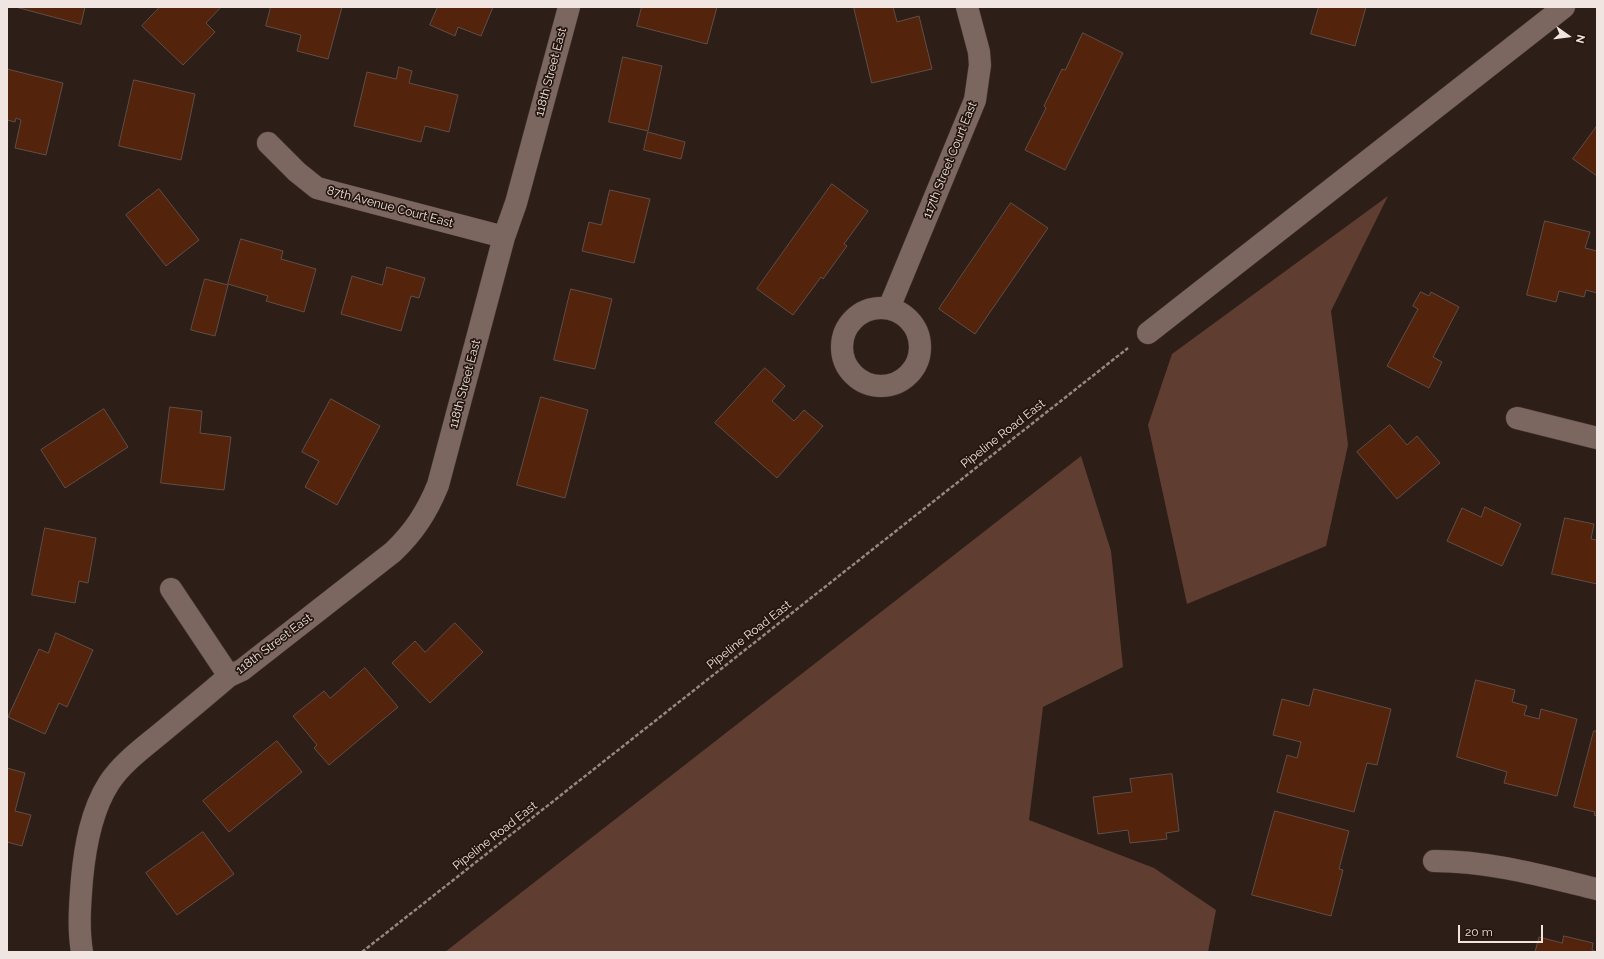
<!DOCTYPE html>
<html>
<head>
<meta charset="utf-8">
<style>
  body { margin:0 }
  #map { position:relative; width:1604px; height:959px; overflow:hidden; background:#2e1e18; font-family:Raleway,sans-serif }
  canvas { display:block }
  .frame { position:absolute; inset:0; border:8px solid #f1e5e1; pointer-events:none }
  .north { position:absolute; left:1548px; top:16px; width:40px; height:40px; -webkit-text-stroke:3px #24150f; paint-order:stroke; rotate:104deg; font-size:11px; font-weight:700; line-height:16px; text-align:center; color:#f1e5e1 }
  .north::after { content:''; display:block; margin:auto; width:14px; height:18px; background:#f1e5e1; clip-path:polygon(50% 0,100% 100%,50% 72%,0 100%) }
  .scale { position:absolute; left:1458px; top:925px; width:85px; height:18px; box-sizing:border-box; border:2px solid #f1e5e1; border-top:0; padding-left:5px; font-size:12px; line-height:14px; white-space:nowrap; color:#f1e5e1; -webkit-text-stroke:3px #24150f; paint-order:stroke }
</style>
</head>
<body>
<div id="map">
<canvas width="1604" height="959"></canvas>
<div class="frame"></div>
<div class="north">N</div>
<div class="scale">20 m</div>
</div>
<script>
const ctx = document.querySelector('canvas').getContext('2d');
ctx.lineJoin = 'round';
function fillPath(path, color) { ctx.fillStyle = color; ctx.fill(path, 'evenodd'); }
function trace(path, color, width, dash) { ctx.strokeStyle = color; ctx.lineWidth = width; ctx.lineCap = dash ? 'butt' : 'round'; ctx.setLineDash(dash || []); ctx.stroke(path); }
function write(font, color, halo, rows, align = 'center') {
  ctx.font = font + ' Raleway,sans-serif'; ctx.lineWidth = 3.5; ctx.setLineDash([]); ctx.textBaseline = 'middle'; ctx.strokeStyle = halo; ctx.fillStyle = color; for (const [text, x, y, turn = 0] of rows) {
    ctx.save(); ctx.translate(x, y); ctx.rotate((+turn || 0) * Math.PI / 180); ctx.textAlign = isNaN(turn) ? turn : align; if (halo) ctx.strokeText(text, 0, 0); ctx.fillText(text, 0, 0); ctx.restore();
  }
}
fillPath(new Path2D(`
  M1388 196 1331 311 1348 445 1326 546 1187 604 1148 425 1172 354Z
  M1081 456 1111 551 1123 667 1043 707 1029 820 1154 868 1216 910 1208 952H445Z`), '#5f3e31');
const building = new Path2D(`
  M16 7H85L81 24Z
  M160 7H221L206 23 215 32 183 65 142 26Z
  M271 7H342L328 59 297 51 301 35 266 26Z
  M438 7H493L481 36 458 27 455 36 430 25Z
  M642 7H717L707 44 637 26Z
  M854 7H893L897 22 919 16 932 69 872 83Z
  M1319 7H1366L1355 46 1311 34Z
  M1083 33 1123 53 1065 170 1025 150 1046 108 1044 106 1062 69 1065 70Z
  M623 57 662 66 648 131 609 122Z
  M399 67 412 71 409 83 458 95 449 132 425 126 421 142 354 126 367 72 396 79Z
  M7 69 63 83 46 155 15 148 21 120 16 118 15 122 7 120Z
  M134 80 195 94 181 160 119 146Z
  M1597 126V176L1573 159Z
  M648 132 685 142 681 159 644 150Z
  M832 184 868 211 844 244 847 246 823 279 821 277 793 315 757 289Z
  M159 189 199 240 166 266 126 215Z
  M610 190 650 199 634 263 582 251 589 222 601 225Z
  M1011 203 1048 228 975 334 939 309Z
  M1545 221 1590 232 1585 248 1597 251V293L1586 290 1584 297 1559 291 1556 302 1527 295Z
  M241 239 283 251 281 259 316 269 304 312 266 301 268 296 228 284Z
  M387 267 425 278 419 298 411 296 401 331 341 314 352 276 382 285Z
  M205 279 228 285 215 336 191 330Z
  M571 289 612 299 595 369 554 360Z
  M1421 292 1429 296 1431 292 1459 307 1433 357 1442 362 1429 388 1387 366 1418 309 1413 306Z
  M765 368 785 386 772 401 794 421 804 410 823 426 777 478 715 423Z
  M541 397 588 410 565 498 517 485Z
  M331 399 380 426 337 505 305 487 319 461 302 452Z
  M170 407 202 411 200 433 231 437 224 490 161 483Z
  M104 409 128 447 65 488 41 450Z
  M1390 425 1407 445 1417 436 1440 463 1397 499 1357 452Z
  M1485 507 1521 524 1502 566 1447 541 1462 508 1481 517Z
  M1565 518 1594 524 1591 539 1597 540V584L1552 574Z
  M45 528 96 538 88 583 79 581 75 603 32 595Z
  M455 623 483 652 430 703 392 663 415 641 425 652Z
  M56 633 93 650 67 707 59 703 45 734 8 717 39 649 48 653Z
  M365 668 398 707 329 765 314 748 317 745 293 716 324 691 330 698Z
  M1476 680 1515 690 1512 702 1527 706 1524 715 1539 719 1541 709 1577 719 1557 796 1504 783 1507 772 1457 757Z
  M1314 689 1391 709 1377 765 1367 763 1354 812 1277 792 1287 755 1297 758 1301 742 1273 735 1282 699 1309 706Z
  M1594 731H1597V816L1594 815 1595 812 1574 807Z
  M277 741 302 772 229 832 203 801Z
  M7 768 25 773 15 811 31 815 22 846 7 842Z
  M1172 774 1179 831 1166 833 1167 839 1130 843 1128 830 1098 834 1093 797 1132 792 1130 779Z
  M1275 811 1349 831 1339 869 1343 870 1331 916 1252 895Z
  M203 832 234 874 177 915 146 873Z
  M1564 936 1593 943 1592 950 1597 952H1535L1539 937 1562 943Z`);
fillPath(building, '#53230c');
trace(building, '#604e47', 1);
const minor = new Path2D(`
  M268 143 297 172 317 188 504 237
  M842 347a39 39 0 1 1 78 0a39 39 0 1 1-78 0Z
  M889 308 975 100 980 65 979 52 967 7
  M1148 333 1564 7
  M1517 418 1597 438
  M171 589 229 676
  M1434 861C1490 861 1543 876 1597 889
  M82 952C78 928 80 904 82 879 85 847 91 811 109 783 122 763 143 748 161 733 184 714 207 695 229 676L242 670 393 552C414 532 427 512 438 485L504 237 516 203 569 7`);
trace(minor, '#463935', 23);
trace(new Path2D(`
  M362 952 1128 348`), '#958782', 2.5, [4, 2]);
trace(minor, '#7b6760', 22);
write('12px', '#f1e5e1', '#24150f', [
  ["118th Street East",551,72,-75],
  ["117th Street Court East",950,160,-68],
  ["87th Avenue Court East",390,207,15],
  ["118th Street East",465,384,-75],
  ["Pipeline Road East",1003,434,-38],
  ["Pipeline Road East",749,635,-38],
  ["118th Street East",274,644,-37],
  ["Pipeline Road East",495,836,-38]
]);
</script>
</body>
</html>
